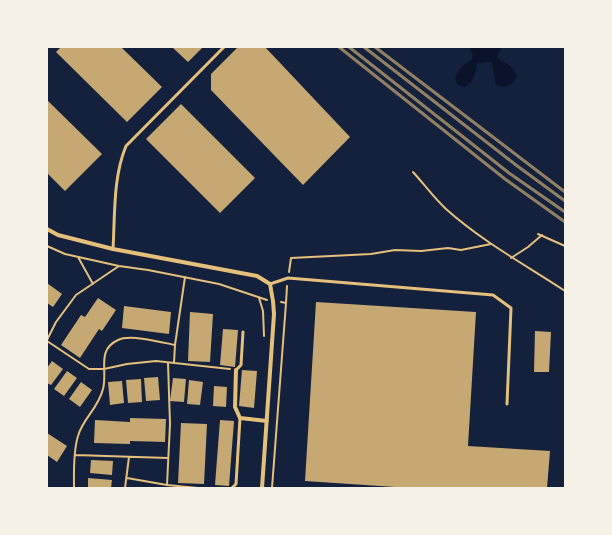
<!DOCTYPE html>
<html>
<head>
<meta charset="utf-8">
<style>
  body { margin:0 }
  #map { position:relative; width:612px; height:535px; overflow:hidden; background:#14213d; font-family:"Noto Sans",sans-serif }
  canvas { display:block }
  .frame { position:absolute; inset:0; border:48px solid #f6f1e7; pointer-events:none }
</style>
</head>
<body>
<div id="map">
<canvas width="612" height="535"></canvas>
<div class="frame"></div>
</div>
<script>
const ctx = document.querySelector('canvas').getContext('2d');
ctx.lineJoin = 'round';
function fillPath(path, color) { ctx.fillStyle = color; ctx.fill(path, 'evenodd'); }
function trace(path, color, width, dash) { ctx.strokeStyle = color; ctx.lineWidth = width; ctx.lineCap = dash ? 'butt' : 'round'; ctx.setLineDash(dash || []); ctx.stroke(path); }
fillPath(new Path2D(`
  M469 47H501L500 51 497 57C505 66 510 61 517 76 514 85 505 89 496 85L492 63 490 62 477 63C476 73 474 81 465 87L458 85 455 79C460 67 462 66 472 59L473 56Z`), '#0b132b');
fillPath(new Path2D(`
  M61 47H121L162 87 127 122 56 52Z
  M172 47H203L188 62Z
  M238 47H265L350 137 303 185 211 90V74Z
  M47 100 102 154 65 191 47 173Z
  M181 104 255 178 220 213 146 139Z
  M47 283 62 294 53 307 47 303Z
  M98 298 116 310 102 331 99 329 80 358 61 345 81 315 85 317Z
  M316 302 476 312 468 446 550 451 547 488H410L305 481Z
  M124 306 171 312 169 334 122 328Z
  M190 312 213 314 210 362 188 361Z
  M223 329 238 330 235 367 220 365Z
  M535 331 551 332 549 372H534Z
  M52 361 63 369 51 385 47 383V368Z
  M242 370 257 371 254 408 239 406Z
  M67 371 77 378 64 396 54 389Z
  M158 377 160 400 146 401 144 378Z
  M173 378 186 379 184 402 170 401Z
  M141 379 142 402 128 403 126 380Z
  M189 380 203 382 200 405 187 404Z
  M122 381 124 403 110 405 108 382Z
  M81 382 92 390 80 407 69 399Z
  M214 386 227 387 226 407 213 406Z
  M130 418 166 419 165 442 130 441V444L94 443 95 420 130 422Z
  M220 420 234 421 229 486 215 485Z
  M181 423 207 424 204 484 178 483Z
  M47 433 67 446 57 462 47 455Z
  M91 460 113 461 112 475 90 473Z
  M88 478 112 480 111 488H88Z`), '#c6a872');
trace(new Path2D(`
  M413 172C424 184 434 198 446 209 483 242 524 264 565 291
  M538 234 565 246
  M47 246 65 254 119 266 148 270 219 284 267 300
  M78 257 93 284
  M511 258 528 247 542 235
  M289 272 291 258 371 254 395 250 421 251 448 248 461 250 491 244
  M259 298 263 311 264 336
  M286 303 287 286
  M47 340 56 322 76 295 119 266
  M47 341 89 369H104L127 364 156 361 230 369
  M174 363 175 345 185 277
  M75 455 168 458
  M127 478 167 485 198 488
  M167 485 170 424 168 363
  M74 488C74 472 73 452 78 436 83 418 98 409 103 389 108 371 96 350 118 340 130 334 161 342 175 345
  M125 488 129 457
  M272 488 286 303 281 302`), '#e5c07b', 2);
trace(new Path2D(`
  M113 249C115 215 113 177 126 146L224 47
  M270 284 288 278 493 295 511 308 507 404
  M236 370 241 365 243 332
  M232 488 236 484 240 418`), '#e5c07b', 3);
trace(new Path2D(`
  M47 229 58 235 113 249 257 276 270 284 273 301 274 314 262 488
  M236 370 235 407 240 418 267 421`), '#e5c07b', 4);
trace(new Path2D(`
  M339 47 505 179 565 222
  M349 47 509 173 565 212
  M364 47 516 165 565 201
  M375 47 565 192`), '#918062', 3);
</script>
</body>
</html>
